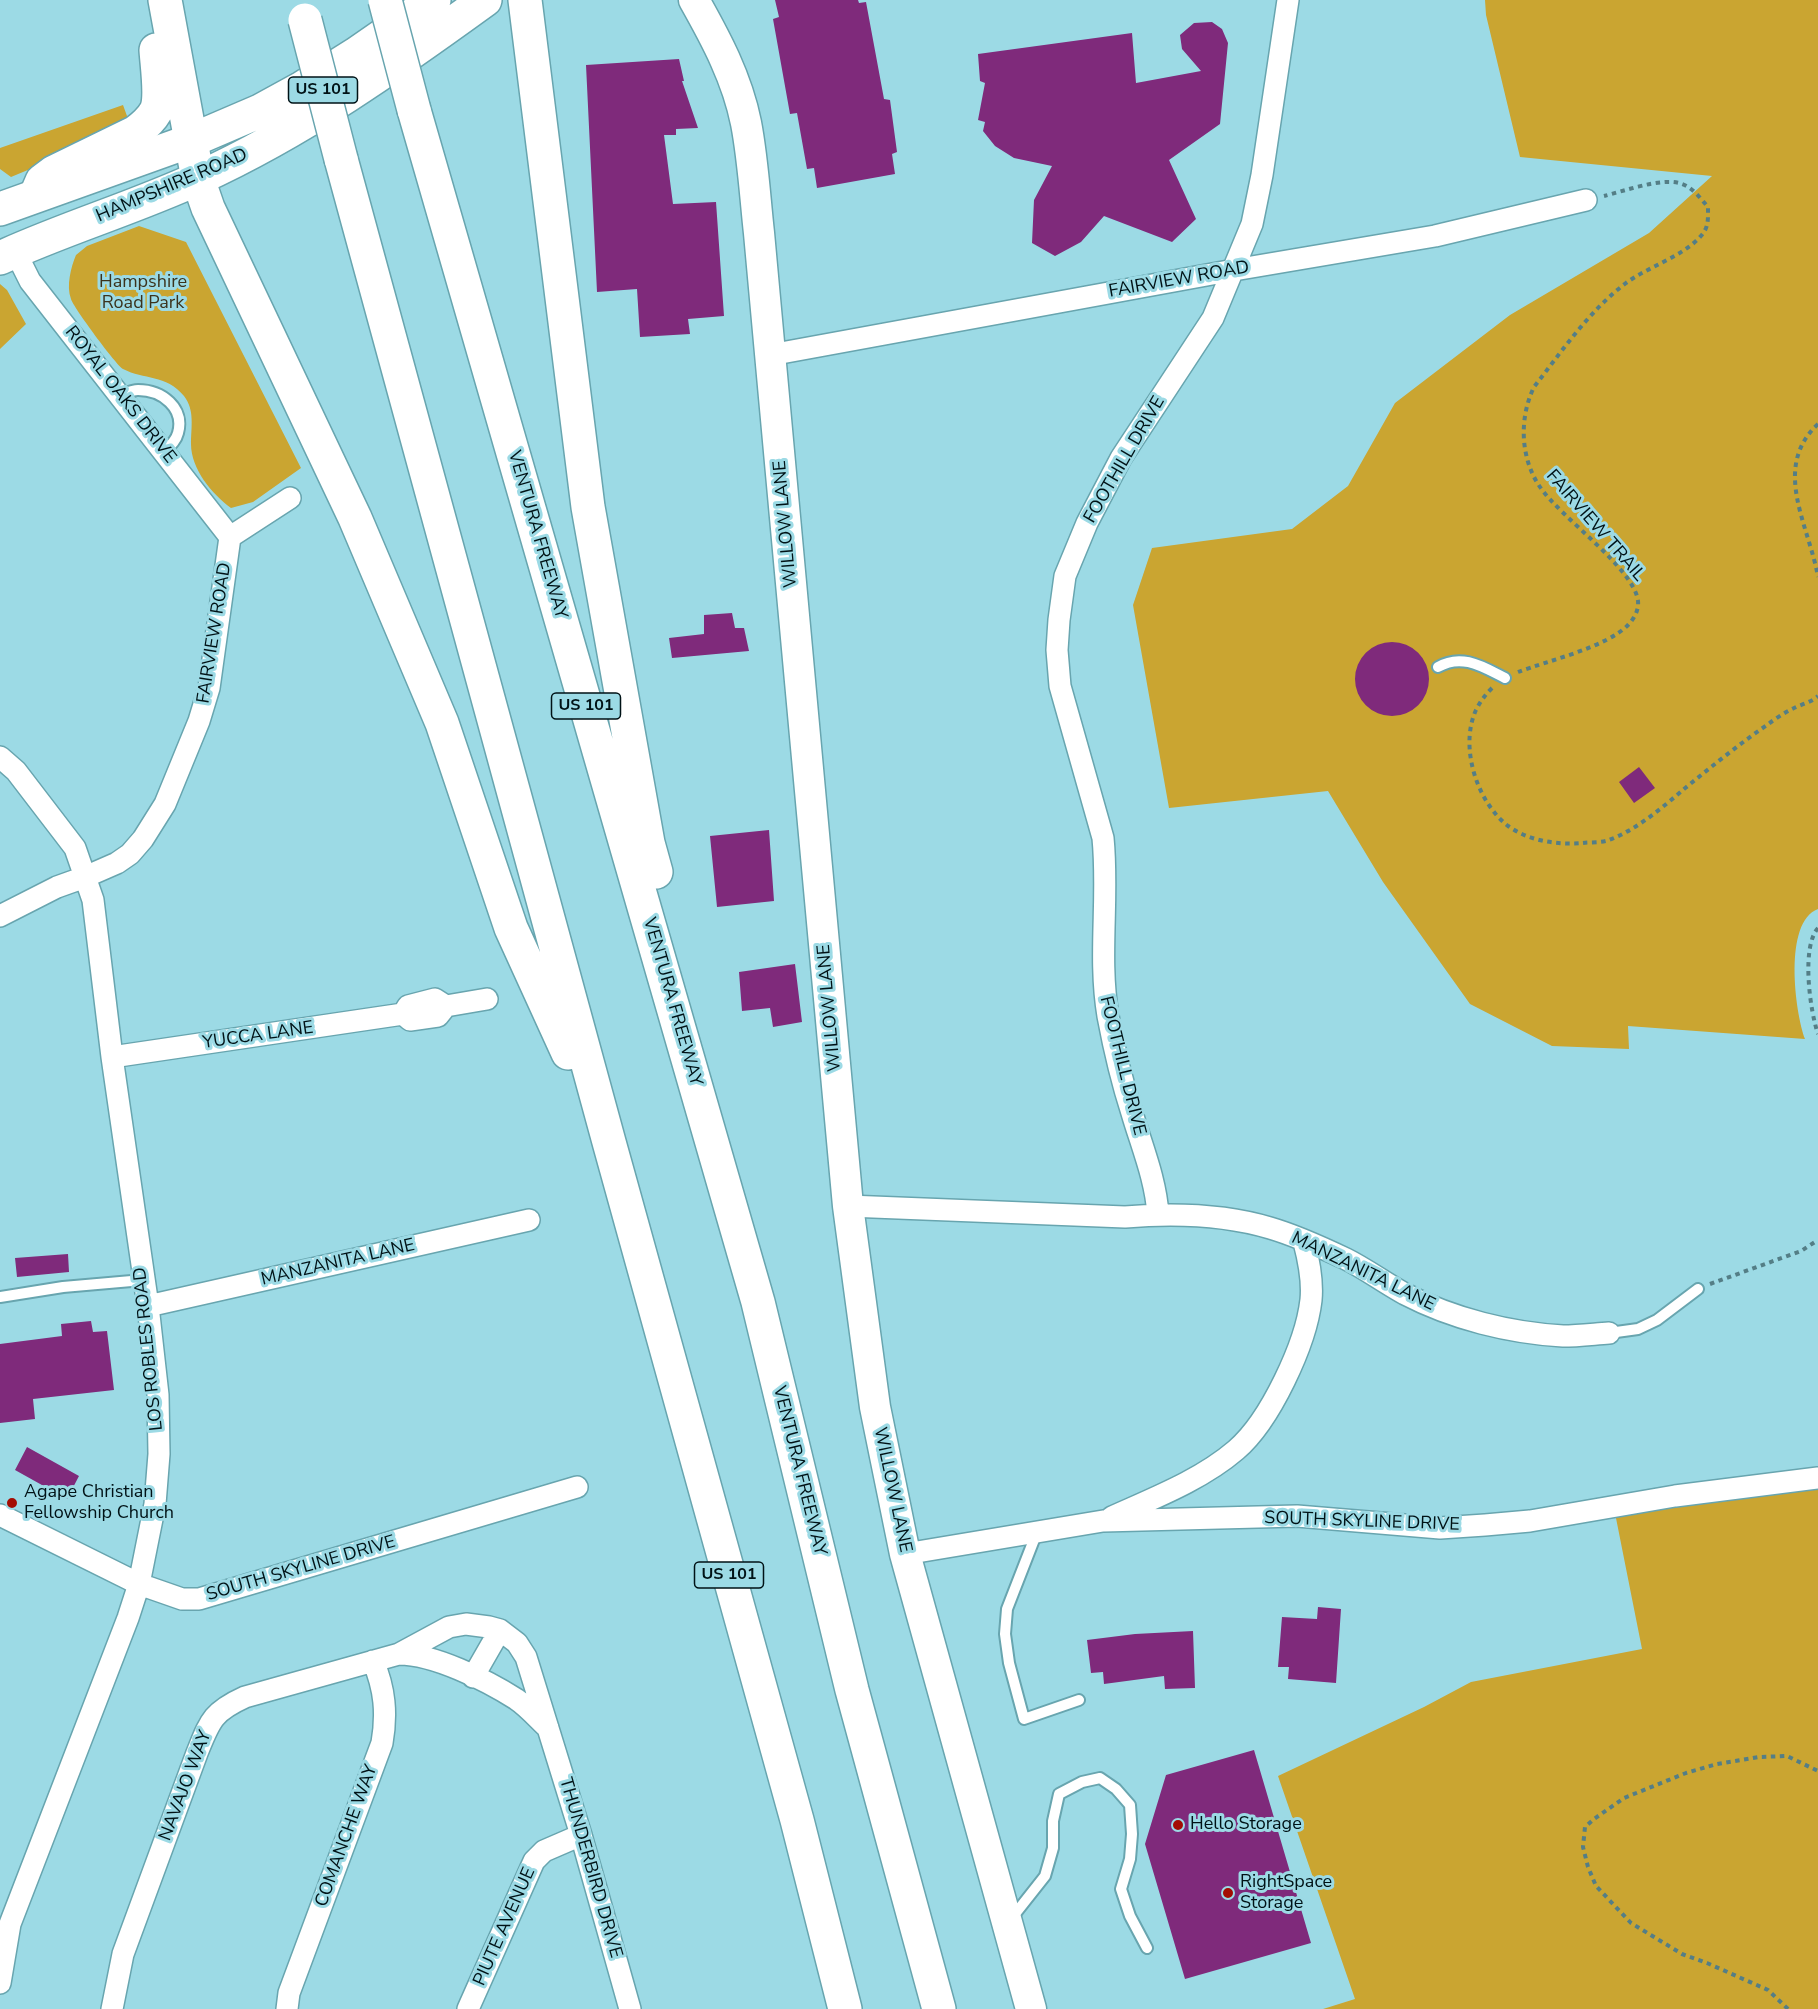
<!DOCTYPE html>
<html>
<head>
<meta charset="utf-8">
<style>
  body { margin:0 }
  canvas { display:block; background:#9cdae5 }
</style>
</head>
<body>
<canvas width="1818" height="2009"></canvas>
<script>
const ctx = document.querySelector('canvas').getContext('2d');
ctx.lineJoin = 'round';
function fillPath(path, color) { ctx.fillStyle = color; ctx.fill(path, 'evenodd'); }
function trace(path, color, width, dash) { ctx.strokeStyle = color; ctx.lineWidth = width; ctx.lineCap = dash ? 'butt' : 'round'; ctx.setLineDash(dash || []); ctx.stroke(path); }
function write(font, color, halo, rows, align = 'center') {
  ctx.font = font + ' "Nunito Sans",sans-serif'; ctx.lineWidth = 6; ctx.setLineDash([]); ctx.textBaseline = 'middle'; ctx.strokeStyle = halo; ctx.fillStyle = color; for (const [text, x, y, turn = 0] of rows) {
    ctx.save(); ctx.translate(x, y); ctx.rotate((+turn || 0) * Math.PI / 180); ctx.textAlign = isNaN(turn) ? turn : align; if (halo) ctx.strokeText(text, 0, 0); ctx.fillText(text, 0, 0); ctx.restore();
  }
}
fillPath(new Path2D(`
  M1485 0H1818V909C1783 922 1795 1012 1805 1039L1628 1026 1629 1049 1552 1046 1470 1004 1383 882 1328 791 1169 808 1133 605 1152 548 1292 529 1348 486 1395 403 1510 315 1649 233 1712 176 1520 157 1486 15Z
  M123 105 131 127 11 177 0 169V148Z
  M139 226 186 242 301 468 253 502 231 508C212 494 191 469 191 444 191 427 195 410 184 396 166 374 144 380 123 369 117 366 73 307 71 299 66 286 71 267 76 255L87 246Z
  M0 284 7 290 26 324 0 349Z
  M1818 1478V2009H1323L1355 1999 1278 1776 1424 1707 1471 1682 1642 1649 1614 1508Z`), '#caa531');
fillPath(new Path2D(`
  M775 0H858L859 3 866 2 884 99 890 100 897 152 892 154 895 174 817 188 814 168 807 169 797 113 790 114 773 19 779 17Z
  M1212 22 1222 29 1228 43 1220 124 1169 160 1196 219 1172 242 1104 216 1081 242 1055 256 1032 243 1034 200 1052 166 1014 158 995 146 983 131 985 122 978 120 985 83 980 81 978 54 1132 33 1136 83 1201 71 1182 49 1180 35 1194 23Z
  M679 59 684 81H682L698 128 676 129V135H664L673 204 716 202 724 316 688 319 690 334 640 337 637 289 597 292 586 65Z
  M732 613 735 628H744L749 651 672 658 669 638 704 634V615Z
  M1355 679a37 37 0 1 1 74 0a37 37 0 1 1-74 0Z
  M1639 767 1655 788 1634 803 1619 782Z
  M769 830 774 901 717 907 710 836Z
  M795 964 802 1022 773 1027 770 1008 742 1011 739 972Z
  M68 1254 69 1272 17 1277 15 1258Z
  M91 1321 93 1332 107 1331 114 1390 33 1399 35 1419 0 1423V1344L62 1336 61 1324Z
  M27 1447 79 1476 67 1499 15 1470Z
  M1318 1607 1341 1609 1336 1683 1288 1679 1289 1667H1278L1282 1617 1317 1619Z
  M1193 1631 1195 1688 1165 1689 1164 1676 1104 1684 1103 1672 1091 1673 1087 1640 1135 1634Z
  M1254 1750 1311 1943 1185 1979 1145 1844 1166 1775Z`), '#7f2a7b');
const lane = new Path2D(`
  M120 395C126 393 132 390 138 390 162 390 185 408 178 433 176 441 170 446 164 452
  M1438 667C1462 653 1483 667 1505 678
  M0 1297 63 1287 143 1280
  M1609 1333 1638 1329 1657 1320 1698 1289
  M1037 1532 1007 1609 1005 1634 1009 1663 1024 1719 1079 1700
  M1011 1919 1045 1876 1053 1848V1821L1059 1794 1082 1782 1100 1778 1116 1789 1130 1805 1132 1834 1130 1859 1121 1889 1130 1916 1147 1948`);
const street = new Path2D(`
  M15 251 30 281 230 537
  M770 355 1234 270 1435 236 1586 200
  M0 757 16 771 75 848 93 900 112 1057 148 1306 158 1395 159 1454 155 1504 139 1584 128 1618 10 1924 0 1983
  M0 916 57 887 85 877 117 863 130 854 143 839 165 804 199 721 209 688 230 537 290 498
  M403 1014 408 1006 435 999 446 1006
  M112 1057 403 1014 410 1020 438 1016 446 1006 487 999
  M848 1206 1125 1217C1173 1213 1223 1214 1270 1228 1294 1235 1323 1248 1346 1259 1366 1269 1385 1283 1405 1294 1453 1319 1510 1333 1563 1336 1578 1336 1594 1334 1609 1333
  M1158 1215C1156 1180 1142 1147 1132 1113 1122 1082 1114 1048 1108 1016 1098 957 1109 898 1103 838L1060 686 1057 650 1059 620 1065 576 1087 523 1121 458 1213 318 1252 224 1262 175 1288 0
  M148 1306 529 1220
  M0 1515 139 1584 182 1599H199L577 1487
  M1112 1517C1154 1498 1201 1480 1236 1450 1270 1421 1306 1344 1311 1300 1313 1280 1309 1261 1304 1242
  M905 1554 1103 1521 1297 1516 1440 1528 1485 1525 1530 1521 1675 1496 1818 1478
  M399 1654C434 1654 486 1680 516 1699 528 1707 538 1719 548 1728
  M473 1677 500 1630
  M112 2009 123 1954 197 1753C210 1721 212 1712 245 1697L399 1654 449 1627 466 1624 489 1627 500 1630 517 1643 526 1657 581 1835 630 2009
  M287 2009 289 1993 382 1743C387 1714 385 1689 373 1661
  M468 2009 534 1861 544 1851 581 1835`);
const secondary = new Path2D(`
  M694 0C716 39 737 78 746 123 753 159 755 197 759 233L848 1206 875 1407 905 1554 1031 2009`);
const primary = new Path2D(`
  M0 209 190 141 260 111 302 88 356 54 434 0
  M0 258C65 228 134 208 199 178 302 131 394 66 485 0`);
const highway = new Path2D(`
  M165 0 198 179 208 208 355 518 442 723 511 928 568 1053
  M525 0 588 507 648 843 656 872
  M414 110 758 1302 852 1690 939 2009
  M341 159 609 1142 797 1820 845 2009
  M36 195 42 181 54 172 136 132C144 126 151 120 156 111 162 98 157 66 156 50`);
trace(lane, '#68a5af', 14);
trace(street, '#68a5af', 24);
trace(secondary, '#68a5af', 33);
trace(primary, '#68a5af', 36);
trace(highway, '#68a5af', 36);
trace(new Path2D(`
  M1818 424C1771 468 1809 525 1818 577
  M1518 672C1547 661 1607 647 1628 625 1634 619 1639 610 1638 601 1634 568 1561 518 1540 487 1520 458 1519 418 1534 387 1562 351 1589 311 1626 283 1648 267 1683 256 1700 237 1709 228 1708 219 1708 207 1700 198 1692 186 1679 183 1660 178 1624 191 1604 196
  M1492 688C1485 695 1480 702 1476 710 1459 747 1477 802 1508 826 1529 841 1557 845 1582 843 1590 842 1601 843 1609 840 1636 830 1662 808 1684 789 1711 767 1738 745 1767 725 1775 719 1785 712 1794 708 1802 704 1812 702 1818 696
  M1818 928C1801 947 1810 1011 1818 1034
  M1710 1284 1801 1251 1818 1240
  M1788 2009 1768 1990 1707 1963 1682 1954 1631 1923 1596 1886 1588 1867 1583 1847 1585 1827 1594 1819 1624 1798 1686 1773 1717 1764 1759 1757 1787 1756 1818 1771`), '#547e86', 4, [4.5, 4.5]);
trace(lane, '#fff', 10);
trace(street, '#fff', 21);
trace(secondary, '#fff', 30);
trace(primary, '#fff', 33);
trace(highway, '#fff', 33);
const highwayBridge = new Path2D(`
  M385 0 414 110
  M305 20 341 159`);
trace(highwayBridge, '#68a5af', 36, []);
trace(highwayBridge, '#fff', 33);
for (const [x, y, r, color] of [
  [12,1503,6,"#a30d03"],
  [1178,1825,6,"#a30d03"],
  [1228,1893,6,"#a30d03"]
]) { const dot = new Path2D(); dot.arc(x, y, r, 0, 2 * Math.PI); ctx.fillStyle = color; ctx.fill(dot); trace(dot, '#9cdae5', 2); }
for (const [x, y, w] of [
  [323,90,69],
  [586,706,69],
  [729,1575,69]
]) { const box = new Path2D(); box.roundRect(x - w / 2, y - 13, w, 26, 4.5); ctx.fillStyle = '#9cdae5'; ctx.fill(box); trace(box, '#001216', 1.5); }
write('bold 16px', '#001216', null, [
  ["US 101",323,90],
  ["US 101",586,706],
  ["US 101",729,1575]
]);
write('18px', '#001216', '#9cdae5', [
  ["HAMPSHIRE ROAD",172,186,-23],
  ["FAIRVIEW ROAD",1179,280,-10],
  ["ROYAL OAKS DRIVE",120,395,52],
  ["FOOTHILL DRIVE",1125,460,-60],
  ["WILLOW LANE",786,524,-95],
  ["FAIRVIEW TRAIL",1595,526,49],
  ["VENTURA FREEWAY",537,535,74],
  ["FAIRVIEW ROAD",215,633,-81],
  ["VENTURA FREEWAY",672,1002,74],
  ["WILLOW LANE",830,1008,-95],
  ["YUCCA LANE",258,1036,-8],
  ["FOOTHILL DRIVE",1122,1066,76],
  ["MANZANITA LANE",338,1263,-13],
  ["MANZANITA LANE",1363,1272,26],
  ["LOS ROBLES ROAD",149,1349,-96],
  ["VENTURA FREEWAY",799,1471,76],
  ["WILLOW LANE",892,1490,78],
  ["SOUTH SKYLINE DRIVE",1362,1522,2],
  ["SOUTH SKYLINE DRIVE",301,1569,-16],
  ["NAVAJO WAY",186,1786,-69],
  ["COMANCHE WAY",347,1836,-70],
  ["THUNDERBIRD DRIVE",590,1868,74],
  ["PIUTE AVENUE",505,1927,-66]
]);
write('18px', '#3b331d', '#9cdae5', [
  ["Hampshire",143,283],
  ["Road Park",143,304]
]);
write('18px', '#001216', '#9cdae5', [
  ["Agape Christian",24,1493],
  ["Fellowship Church",24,1514],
  ["Hello Storage",1190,1825],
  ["RightSpace",1240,1883],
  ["Storage",1240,1904]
], 'left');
</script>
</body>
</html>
